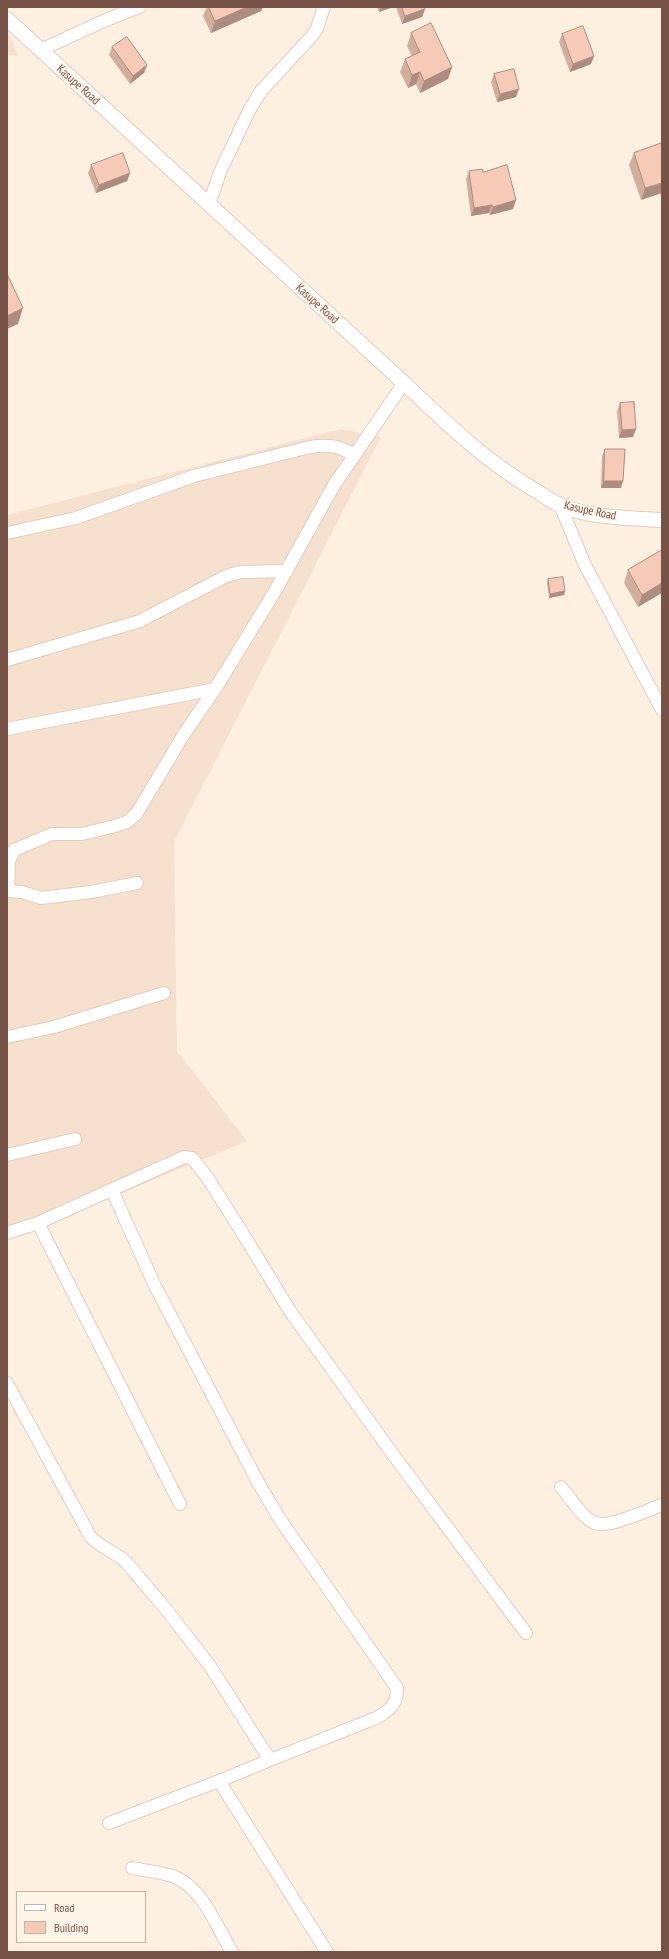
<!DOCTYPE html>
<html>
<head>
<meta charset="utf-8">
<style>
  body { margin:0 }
  #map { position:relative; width:669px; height:1959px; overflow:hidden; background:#fef0e0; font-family:"PT Sans Narrow",sans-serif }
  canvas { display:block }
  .frame { position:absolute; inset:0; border:8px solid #765346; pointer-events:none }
  .legend { position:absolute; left:16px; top:1891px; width:130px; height:52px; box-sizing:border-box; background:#fff4e8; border:1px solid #c8b4a7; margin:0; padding:5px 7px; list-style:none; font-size:12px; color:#765346 }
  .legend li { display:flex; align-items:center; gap:8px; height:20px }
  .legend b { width:20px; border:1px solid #c8b4a7 }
</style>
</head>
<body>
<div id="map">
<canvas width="669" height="1959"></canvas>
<div class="frame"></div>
<ul class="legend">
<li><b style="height:5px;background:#fff"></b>Road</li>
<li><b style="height:11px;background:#f5cab6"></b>Building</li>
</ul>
</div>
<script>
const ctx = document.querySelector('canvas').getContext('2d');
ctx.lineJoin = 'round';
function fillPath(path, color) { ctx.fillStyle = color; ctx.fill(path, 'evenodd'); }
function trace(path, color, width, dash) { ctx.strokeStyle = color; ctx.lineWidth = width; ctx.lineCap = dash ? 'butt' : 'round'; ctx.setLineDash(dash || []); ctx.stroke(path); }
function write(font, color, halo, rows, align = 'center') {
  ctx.font = font + ' "PT Sans Narrow",sans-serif'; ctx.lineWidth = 3.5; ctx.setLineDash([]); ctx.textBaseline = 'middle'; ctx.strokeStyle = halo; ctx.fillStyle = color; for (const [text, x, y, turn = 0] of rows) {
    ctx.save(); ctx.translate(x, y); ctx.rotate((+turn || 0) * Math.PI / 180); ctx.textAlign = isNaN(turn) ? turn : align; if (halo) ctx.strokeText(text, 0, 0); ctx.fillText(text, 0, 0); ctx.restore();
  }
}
fillPath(new Path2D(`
  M7 33 11 37 18 56 7 55Z
  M341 429 381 437 174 842 177 1051 247 1141 7 1241V515Z`), '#f6e1ce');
const minor = new Path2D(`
  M40 50C73 36 106 18 140 7
  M209 205 220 172 250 109 261 91 312 36 317 28 324 7
  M560 505 585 565 662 710
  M7 533 76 518 194 476 310 447C329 444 338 446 355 455
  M7 660 140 621 226 576 240 572 287 571
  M7 729 215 689
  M8 890 9 861 14 850 52 834H82L115 826 127 822 137 813 184 734 215 689 274 593 334 485 404 383
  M7 891 22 892 41 898 91 892 137 883
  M7 1037 54 1027 164 993
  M7 1155 75 1139
  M112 1190 155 1286 258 1482 279 1518 397 1688C397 1705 390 1710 376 1718L270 1760
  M38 1223 180 1504
  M7 1233 38 1223 184 1157 192 1158 207 1177 240 1229 290 1311 389 1449 526 1633
  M7 1383 90 1536C100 1548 114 1551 126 1562L165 1608 210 1666 270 1760 219 1781
  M561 1487C571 1498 581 1517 595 1523 608 1529 647 1510 662 1505
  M109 1823 219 1781 327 1952
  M132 1868C147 1871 161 1872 175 1877 204 1890 216 1926 232 1952`);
const tertiary = new Path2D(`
  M7 19 404 383C445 422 484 460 533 489 542 494 550 501 560 505 589 518 630 518 662 520`);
trace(minor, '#e4cdbe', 14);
trace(tertiary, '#e4cdbe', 16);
trace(minor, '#fff', 12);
trace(tertiary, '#fff', 14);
fillPath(new Path2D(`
  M207 7H263L261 11 211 33 203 16Z
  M377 7H393L379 12Z
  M396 7H425V9L422 17 402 24Z
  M411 33 452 67 448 79 420 93 416 84 408 88 400 72 405 59 412 56 407 46Z
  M562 34 591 64 570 72 559 42Z
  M112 47 147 65 144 73 130 84 109 55Z
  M494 74 516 97 497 102 491 82Z
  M662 143 641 200 629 165 634 153Z
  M91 165 130 173 127 181 96 193 88 173Z
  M469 171 483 172 516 200 513 209 490 215 489 213 471 216 466 179Z
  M620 403 633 437 619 438 617 411Z
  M605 449 621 488H601L602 456Z
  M662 550 638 607 624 583 628 570Z
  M548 579 564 595 549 598 547 583Z`), '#d3ae9d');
fillPath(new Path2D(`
  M247 7H263L261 11 211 33 215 21Z
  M381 7H393L379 12Z
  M425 9 422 17 402 24 405 16Z
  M594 56 591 64 570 72 573 64Z
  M147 65 144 73 130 84 133 76Z
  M452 67 448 79 420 93 424 81Z
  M420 72 416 84 408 88 412 75Z
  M519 89 516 97 497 102 500 94Z
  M130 173 127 181 96 193 99 185Z
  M662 183V193L641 200 645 188Z
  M516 200 513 209 490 215 493 207Z
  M492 205 489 213 471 216 474 208Z
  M23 308 18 324 7 329V316Z
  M636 429 633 437 619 438 622 430Z
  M604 481H623L621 488H601Z
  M662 583V593L638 607 642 595Z
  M565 591 564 595 549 598 550 594Z`), '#ac8d7f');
const building = new Path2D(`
  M209 7H247L215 21Z
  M402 7H425V9L405 16Z
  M431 23 452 67 424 81 420 72 412 75 405 59 420 52 411 33Z
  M583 26 594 56 573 64 562 34Z
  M127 37 147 65 133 76 112 47Z
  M514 69 519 89 500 94 494 74Z
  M662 143V183L645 188 634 153Z
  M123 153 130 173 99 185 91 165Z
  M507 165 516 200 493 207 492 205 474 208 469 171 482 169 483 172Z
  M7 274 23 308 7 316Z
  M634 402 636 429 622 430 620 403Z
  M605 449H625L623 481H604Z
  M662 550V583L642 595 628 570Z
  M563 577 565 591 550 594 548 579Z`);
fillPath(building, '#f5cab6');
trace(building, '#ac8d7f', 1);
write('12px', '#765346', '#fff4e8', [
  ["Kasupe Road",78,85,42],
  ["Kasupe Road",317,304,42],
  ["Kasupe Road",590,511,12]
]);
</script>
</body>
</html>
